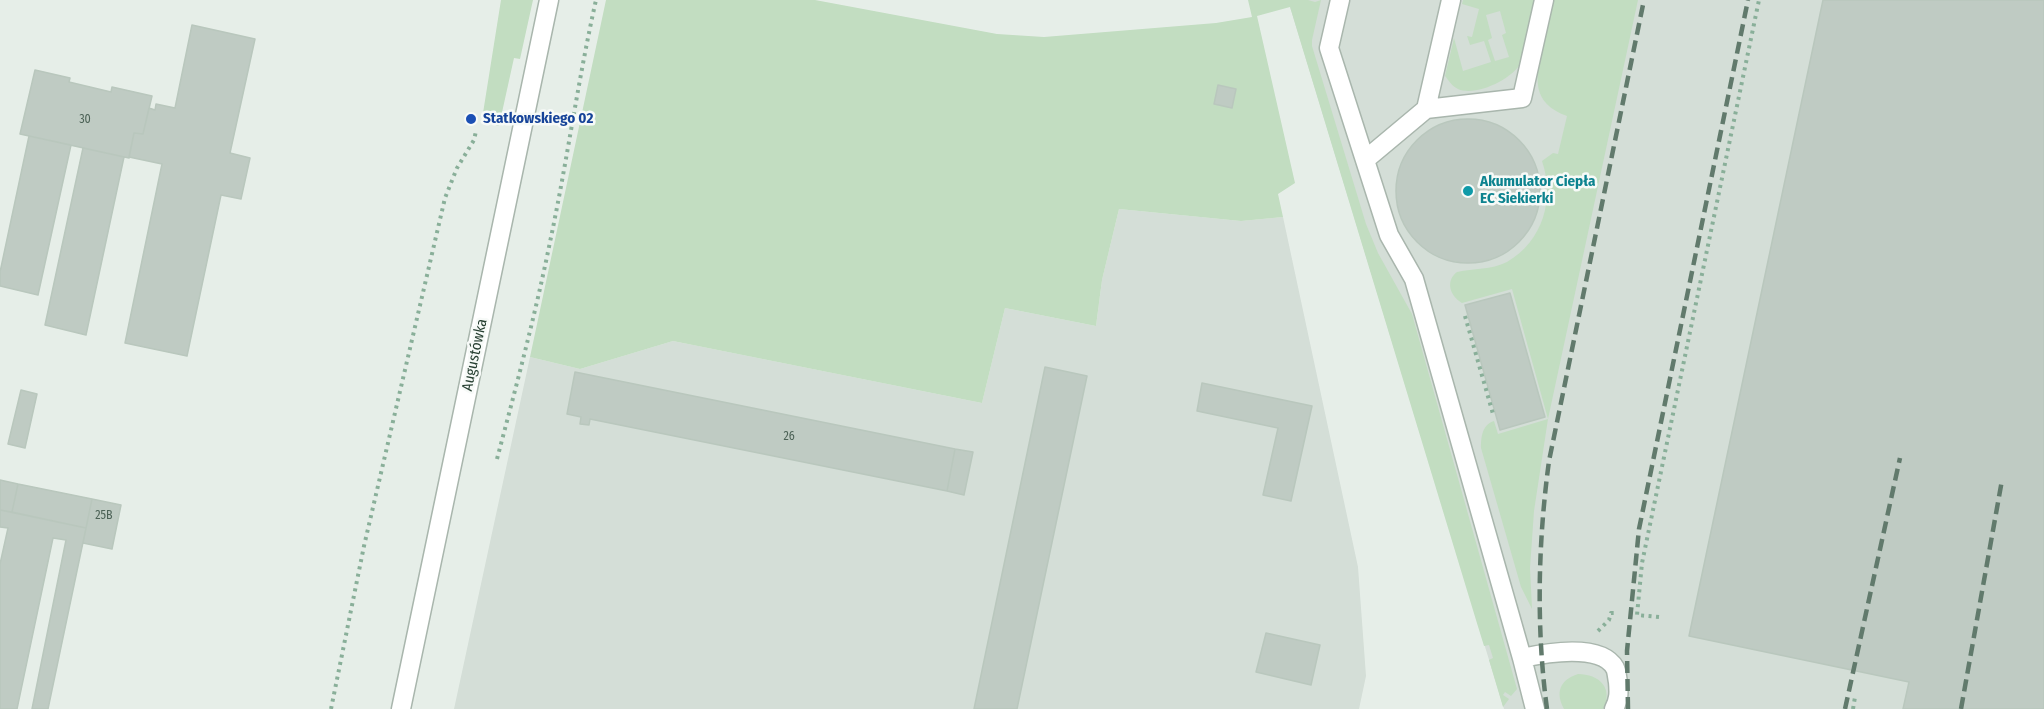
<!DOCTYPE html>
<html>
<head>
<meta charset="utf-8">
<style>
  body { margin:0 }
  canvas { display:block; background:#e6eee8 }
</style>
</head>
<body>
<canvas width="2044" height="709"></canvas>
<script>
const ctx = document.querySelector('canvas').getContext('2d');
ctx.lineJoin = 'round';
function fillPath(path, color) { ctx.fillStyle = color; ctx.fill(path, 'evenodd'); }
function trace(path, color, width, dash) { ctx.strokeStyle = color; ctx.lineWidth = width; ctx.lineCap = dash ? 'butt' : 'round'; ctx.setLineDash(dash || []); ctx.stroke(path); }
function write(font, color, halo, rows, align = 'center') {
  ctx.font = font + ' "Fira Sans Condensed",sans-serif'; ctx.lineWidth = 5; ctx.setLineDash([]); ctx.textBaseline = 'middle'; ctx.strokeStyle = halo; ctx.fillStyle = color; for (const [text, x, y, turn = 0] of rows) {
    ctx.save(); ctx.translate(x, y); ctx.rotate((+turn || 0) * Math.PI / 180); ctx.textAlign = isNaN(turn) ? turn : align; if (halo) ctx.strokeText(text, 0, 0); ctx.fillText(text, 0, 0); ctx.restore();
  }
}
fillPath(new Path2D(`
  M1288 0H2044V709H1504Z
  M1119 209 1241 221 1283 217 1358 567 1366 676 1359 709H454L530 357 580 369 673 341 982 403 1005 308 1096 326 1102 280Z`), '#d4ded7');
fillPath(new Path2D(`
  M501 0H533L520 59 514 58 499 126 488 123 483 113Z
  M606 0H815L997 34 1044 37 1216 23 1252 17 1248 0H1308L1315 2 1321 0 1312 40V46L1366 224 1378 253 1412 314 1517 689 1511 696 1505 692 1503 695 1509 699 1503 707 1489 660 1493 658 1489 645 1484 646 1476 620 1290 7 1257 16 1295 183 1278 194 1283 217 1241 221 1119 209 1102 280 1096 326 1005 308 982 403 673 341 580 369 530 357Z
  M1463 0H1535L1521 63C1512 79 1476 97 1458 89 1452 86 1449 81 1445 76L1454 38 1463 71 1491 62 1484 41 1470 45 1467 36 1472 37 1479 9 1462 4ZM1500 11 1506 33 1502 35 1509 57 1495 61 1488 40 1492 38 1486 15Z
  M1553 0H1638L1548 419 1534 511 1530 568 1532 609 1521 587 1481 448C1481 437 1482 425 1494 421L1498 434 1548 419 1512 289 1462 303C1450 296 1445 281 1457 272 1474 268 1491 270 1507 262 1543 241 1555 199 1542 161L1553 153 1558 154 1567 116C1531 103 1535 78 1543 46 1546 31 1550 15 1553 0Z
  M1578 674C1599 674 1614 688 1603 709H1564C1555 692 1560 680 1578 674Z`), '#c2ddc1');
const building = new Path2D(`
  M1823 0H2044V709H1903L1909 682 1689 636Z
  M192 25 255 39 230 153 250 158 241 199 221 195 187 356 125 343 162 164 129 157 134 133 143 134 149 108 155 110 156 104 175 108Z
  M35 70 70 78 69 82 111 92 112 87 152 96 143 134 134 133 129 158 20 134Z
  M1218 85 1236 89 1232 108 1214 104Z
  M1396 191a72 72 0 1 1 144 0a72 72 0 1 1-144 0Z
  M29 136 71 145 38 295 0 286V272Z
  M83 148 124 157 86 335 45 325Z
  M1510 293 1545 417 1500 430 1465 305Z
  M1045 367 1087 376 1017 709H974Z
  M575 372 955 449 947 491 590 419 589 425 580 424 581 417 567 414Z
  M1202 383 1312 406 1291 501 1263 495 1278 428 1197 411Z
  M21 390 37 394 25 448 8 444Z
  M955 449 973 452 964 495 947 491Z
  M0 480 18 484 12 512 0 510Z
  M18 484 92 499 86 528 12 512Z
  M92 499 121 505 112 549 83 543Z
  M0 510 86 528 48 709H32L66 540 53 538 17 709H0V564L8 528 0 527Z
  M1266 633 1320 645 1311 685 1256 672Z`);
fillPath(building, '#bfcbc3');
trace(building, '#b9c7bd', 1.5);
const service = new Path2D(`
  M1340 0 1329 48 1389 235 1414 279 1522 658 1535 709
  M1426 109 1522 98 1544 0
  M1365 160 1426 109 1451 0
  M1522 658C1545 653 1601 643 1615 668 1617 672 1617 678 1618 682 1619 693 1619 699 1614 709`);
const tertiary = new Path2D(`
  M401 709 549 0`);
trace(service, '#a9b6ad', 21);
trace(tertiary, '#a9b6ad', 21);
trace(new Path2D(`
  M1465 316 1493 414
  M497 459C516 387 535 316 550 242 567 162 578 80 596 0
  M1659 617 1637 615 1642 563 1759 0
  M1598 631 1609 620 1611 613H1615
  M331 709 364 546 445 198 457 168 474 140 476 131
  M1853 709 1855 697`), '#89af99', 4, [3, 4.5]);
trace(service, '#fff', 18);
trace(tertiary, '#fff', 18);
trace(new Path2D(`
  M1547 709C1536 628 1538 542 1549 461L1644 0
  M1628 709 1627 651 1639 529 1748 0
  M1845 709 1900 458
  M1961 709 2002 480`), '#617a6c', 4.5, [12, 6]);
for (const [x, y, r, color] of [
  [471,119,6,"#1a4fb4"],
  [1468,191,6,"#0f9aa8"]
]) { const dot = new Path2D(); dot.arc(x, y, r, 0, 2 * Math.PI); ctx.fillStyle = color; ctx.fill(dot); trace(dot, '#f7faf8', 2); }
write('12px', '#4c6256', null, [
  ["30",85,120],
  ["26",789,437],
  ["25B",104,516]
]);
write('bold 15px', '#164399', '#f7faf8', [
  ["Statkowskiego 02",483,119]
], 'left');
write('bold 15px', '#0d838f', '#f7faf8', [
  ["Akumulator Ciepła",1480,182],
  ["EC Siekierki",1480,199]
], 'left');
write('15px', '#263f31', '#f7faf8', [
  ["Augustówka",475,355,-78]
]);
</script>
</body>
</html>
